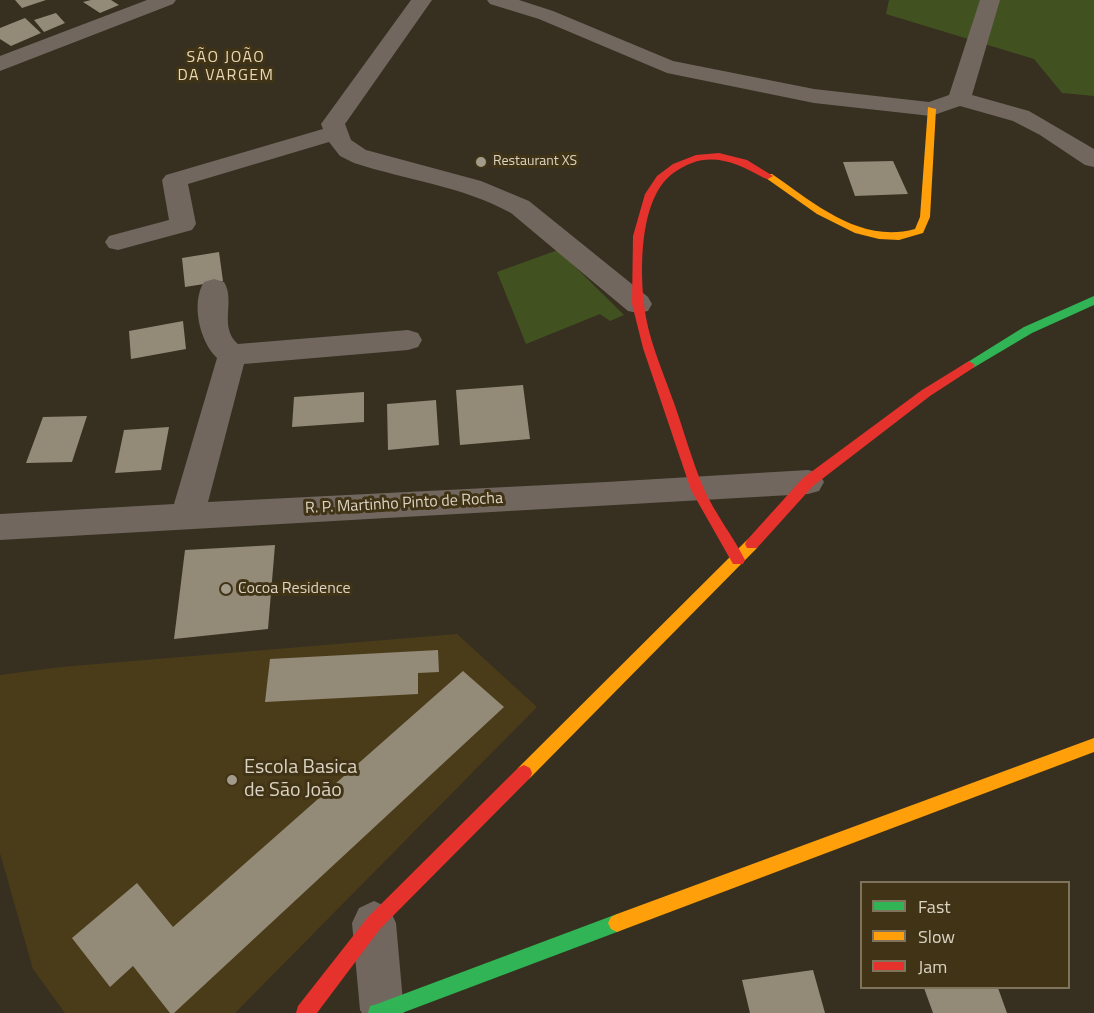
<!DOCTYPE html>
<html>
<head>
<meta charset="utf-8">
<style>
  body { margin:0 }
  #map { position:relative; width:1094px; height:1013px; overflow:hidden; background:#373020; font-family:"Titillium Web",sans-serif }
  canvas { display:block }
  .legend { position:absolute; left:860px; top:881px; width:210px; height:108px; box-sizing:border-box; background:#413416; border:2px solid #7f745b; margin:0; padding:8px 10px; list-style:none; font-size:18px; color:#dbd3c3 }
  .legend li { display:flex; align-items:center; gap:12px; height:30px }
  .legend b { width:30px; border:2px solid #7f745b }
</style>
</head>
<body>
<div id="map">
<canvas width="1094" height="1013"></canvas>
<ul class="legend">
<li><b style="height:8px;background:#30b455"></b>Fast</li>
<li><b style="height:8px;background:#ff9f0a"></b>Slow</li>
<li><b style="height:8px;background:#e5322d"></b>Jam</li>
</ul>
</div>
<script>
const ctx = document.querySelector('canvas').getContext('2d');
ctx.lineJoin = 'round';
function fillPath(path, color) { ctx.fillStyle = color; ctx.fill(path, 'evenodd'); }
function trace(path, color, width, dash) { ctx.strokeStyle = color; ctx.lineWidth = width; ctx.lineCap = dash ? 'butt' : 'round'; ctx.setLineDash(dash || []); ctx.stroke(path); }
function write(font, color, halo, rows, align = 'center') {
  ctx.font = font + ' "Titillium Web",sans-serif'; ctx.lineWidth = 6; ctx.setLineDash([]); ctx.textBaseline = 'middle'; ctx.strokeStyle = halo; ctx.fillStyle = color; for (const [text, x, y, turn = 0] of rows) {
    ctx.save(); ctx.translate(x, y); ctx.rotate((+turn || 0) * Math.PI / 180); ctx.textAlign = isNaN(turn) ? turn : align; if (halo) ctx.strokeText(text, 0, 0); ctx.fillText(text, 0, 0); ctx.restore();
  }
}
fillPath(new Path2D(`
  M457 634 537 707 235 1013H65L33 969 0 853V675L61 667Z`), '#4b3c19');
fillPath(new Path2D(`
  M889 0H1094V96L1062 93 1034 59 886 14Z
  M558 250 624 315 610 321 600 314 526 344 497 272Z`), '#415220');
fillPath(new Path2D(`
  M15 0H46L22 8Z
  M91 0H111L119 5 100 13 83 2Z
  M56 13 65 23 44 32 34 20Z
  M25 18 41 33 11 46 0 39V28Z
  M893 161 908 194 855 196 843 162Z
  M219 252 223 281 185 287 182 258Z
  M183 321 186 349 131 359 129 331Z
  M523 385 530 439 460 445 456 390Z
  M364 392V422L292 427 294 397Z
  M436 400 439 445 388 450 387 404Z
  M87 416 72 462 26 463 43 417Z
  M169 427 161 470 115 473 124 430Z
  M275 545 268 629 174 639 185 550Z
  M438 650 439 672 418 673V694L265 702 270 659Z
  M463 671 504 707 174 1013H170L133 966 110 987 72 938 137 883 173 927Z
  M813 970 825 1013H750L742 980Z
  M924 988H998L1007 1013H933Z`), '#938a78');
fillPath(new Path2D(`
  M147 0H176L173 4 0 71V56Z
  M411 0H432L345 124 351 140 366 150 481 181 529 201 648 297 652 304 648 311 638 313 628 311 511 213C462 186 406 180 354 163L340 156 329 142 188 184 196 224 192 230 118 250 109 248 105 242 109 236 169 220 162 180 166 175 323 129 321 124Z
  M487 0H519L553 11 673 61 814 89 929 102 949 95 980 0H1000L972 95 1029 111 1094 149V167L1085 165 1040 135 1013 121 960 106 931 116 814 103 667 73 539 19 490 4Z
  M214 279 224 282C236 301 218 327 238 344L408 330 418 333 422 340 418 347 408 350 244 364 208 502 606 482 808 470 819 473 824 482 819 491 808 494 0 540V514L174 504 217 358C199 341 191 302 204 282Z
  M374 901 389 908 396 923 404 1013H362L360 1010 352 923 359 908Z`), '#71675f');
fillPath(new Path2D(`
  M1094 296V305L1032 333 973 368H965L963 365 1024 327Z
  M617 914 623 917 626 923 623 929 617 932 402 1013H368L370 1006 377 1004Z`), '#30b455');
fillPath(new Path2D(`
  M928 107 936 109 930 217 923 233 899 240 879 239 855 233 817 214 763 176 764 174H772C814 203 860 244 915 229L920 217Z
  M752 538 757 540 759 544 757 548 530 778 524 781 518 778 516 773 518 768 747 540Z
  M1094 738V752L617 932 611 929 608 923 611 917 617 914Z`), '#ff9f0a');
fillPath(new Path2D(`
  M719 153 747 160 773 176 768 179 764 178C732 160 705 149 672 174 640 199 640 266 644 303 647 337 663 371 674 403 684 431 692 461 704 489 715 514 733 536 745 560L743 564H733L691 490 643 348 632 304 633 236 645 194 657 176 673 164 696 155Z
  M969 361 975 365 973 368 930 396 813 486 757 548H747L745 544 747 540 803 478 922 390Z
  M524 765 530 768 532 773 530 778 380 929 317 1013H296L298 1006 368 917 518 768Z`), '#e5322d');
for (const [x, y, r, color] of [
  [481,162,6,"#a29a8a"],
  [226,589,6,"#a29a8a"],
  [232,780,6,"#a29a8a"]
]) { const dot = new Path2D(); dot.arc(x, y, r, 0, 2 * Math.PI); ctx.fillStyle = color; ctx.fill(dot); trace(dot, '#413416', 2); }
write('14px', '#dbd3c3', '#413416', [
  ["Restaurant XS",493,162]
], 'left');
ctx.letterSpacing = '1.5px';
write('16px', '#e8d8b6', '#413416', [
  ["SÃO JOÃO",226,58],
  ["DA VARGEM",226,76]
]);
ctx.letterSpacing = '0px';
write('16px', '#dbd3c3', '#413416', [
  ["R. P. Martinho Pinto de Rocha",404,504,-3]
]);
write('16px', '#dbd3c3', '#413416', [
  ["Cocoa Residence",238,589]
], 'left');
write('20px', '#dbd3c3', '#413416', [
  ["Escola Basica",244,768],
  ["de São João",244,791]
], 'left');
</script>
</body>
</html>
